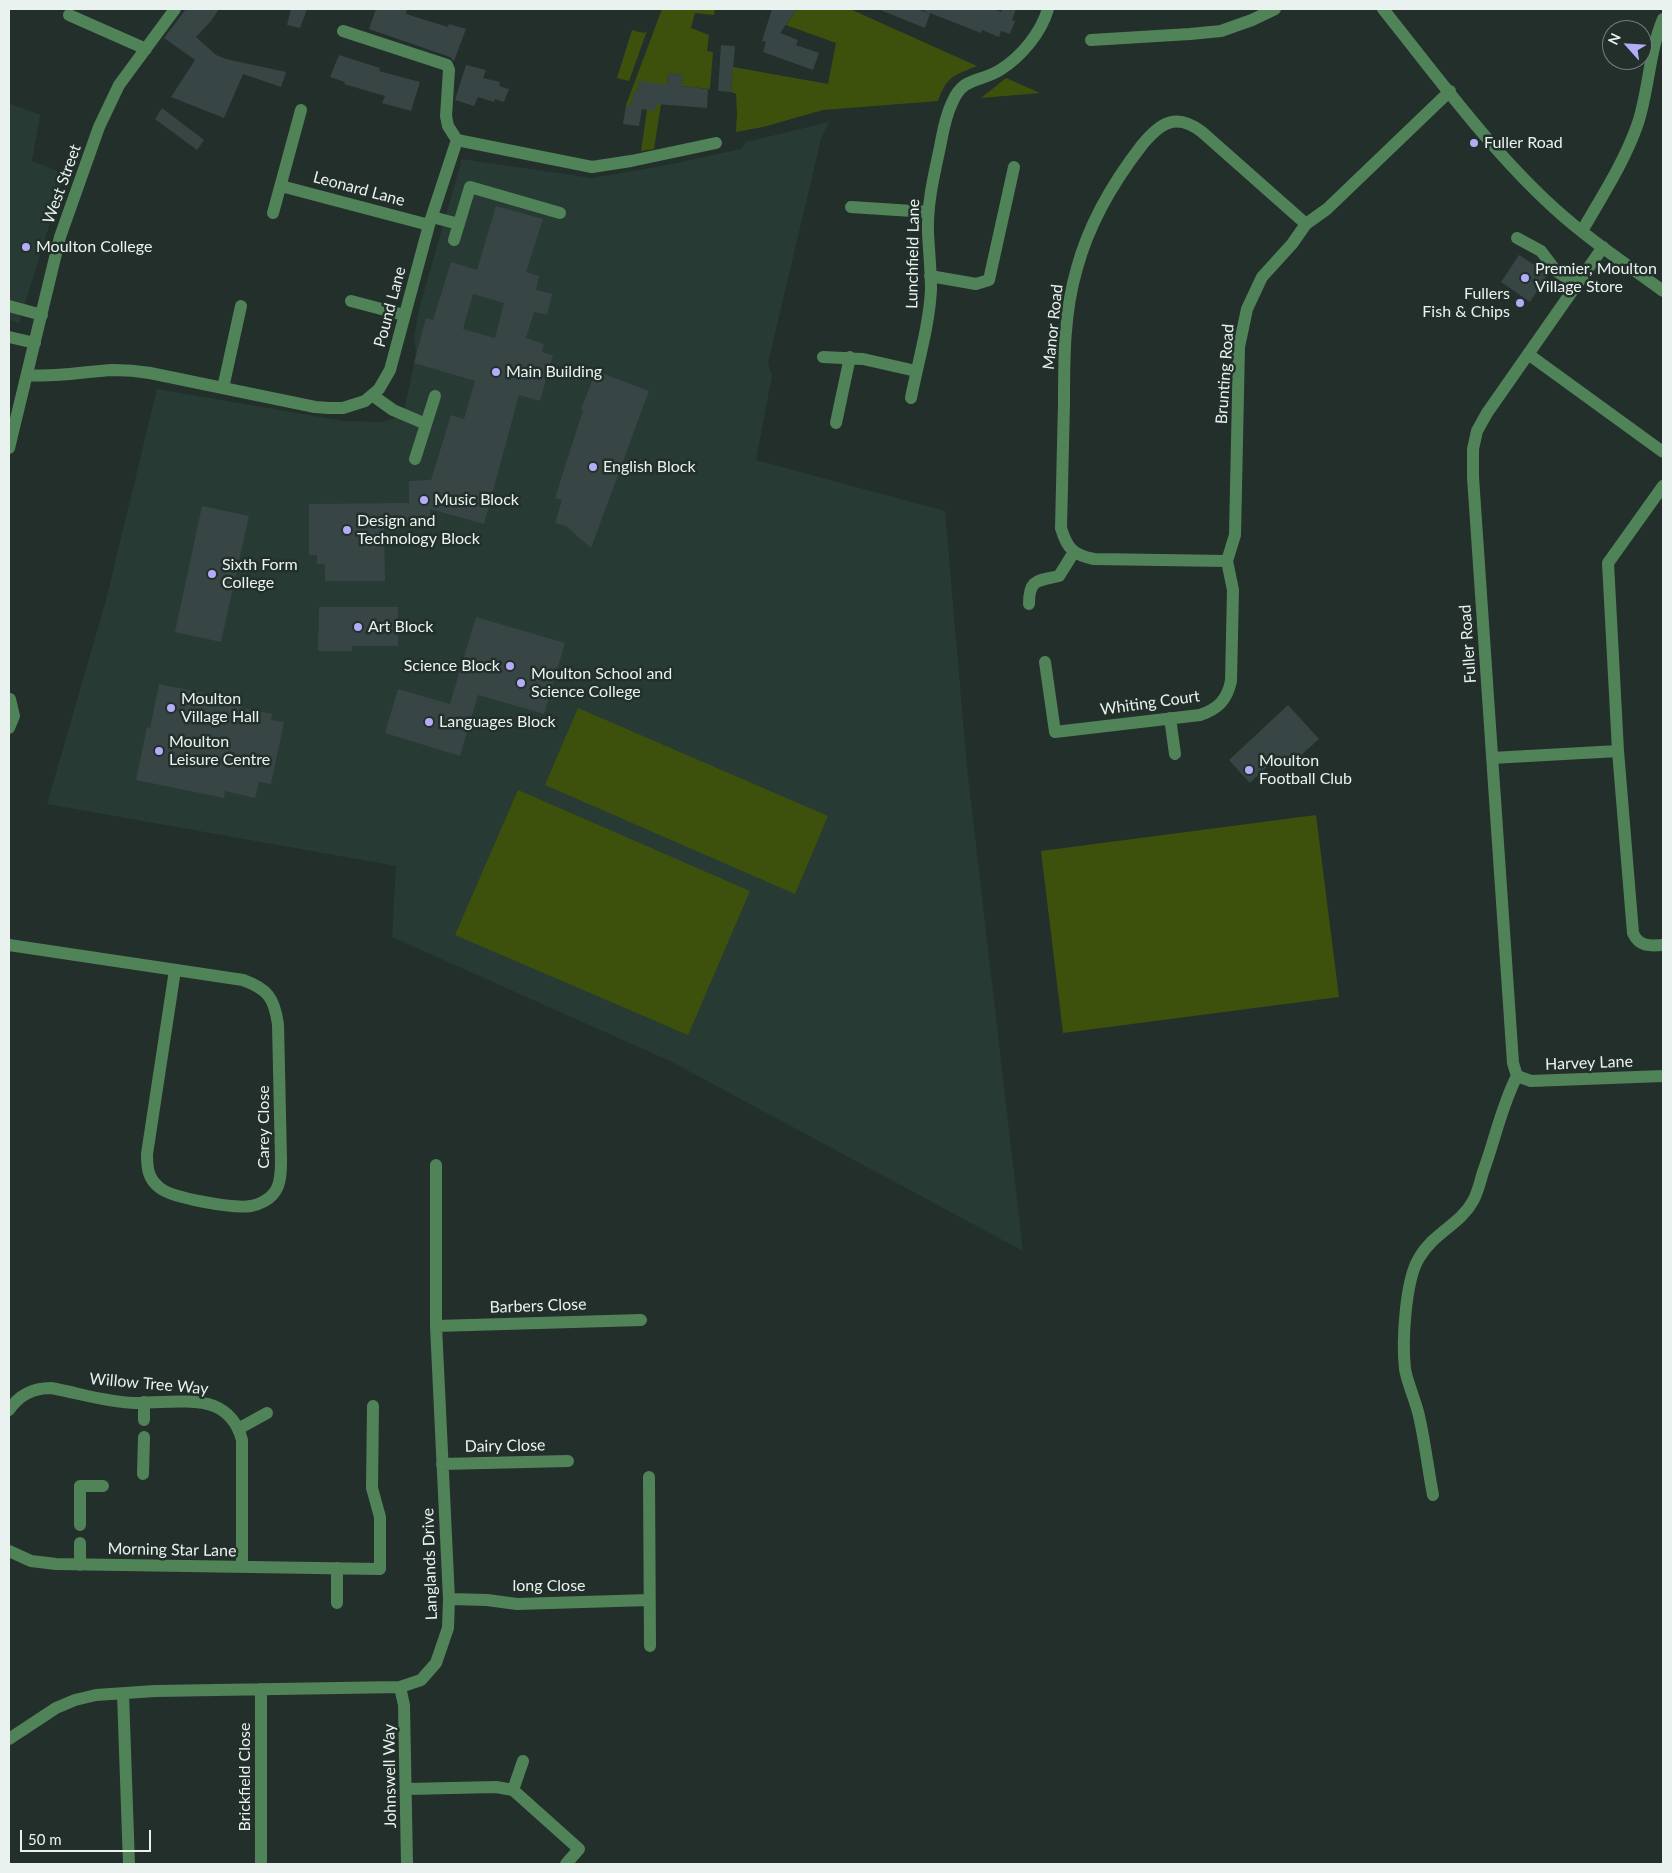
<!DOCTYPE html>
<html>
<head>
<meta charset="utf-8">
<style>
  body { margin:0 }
  #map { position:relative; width:1672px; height:1873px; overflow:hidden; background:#232f2b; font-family:Lato,sans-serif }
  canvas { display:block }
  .frame { position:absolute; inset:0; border:10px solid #eaf2ef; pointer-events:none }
  .north { position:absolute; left:1602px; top:20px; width:50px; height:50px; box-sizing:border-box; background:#232f2b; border:1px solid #737d79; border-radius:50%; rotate:296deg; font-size:14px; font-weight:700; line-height:20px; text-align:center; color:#eaf2ef }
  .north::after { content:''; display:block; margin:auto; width:18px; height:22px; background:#b4acf9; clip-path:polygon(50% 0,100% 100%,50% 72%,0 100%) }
  .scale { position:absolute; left:20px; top:1830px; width:131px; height:22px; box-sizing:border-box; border:2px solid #eaf2ef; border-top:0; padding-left:6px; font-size:15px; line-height:18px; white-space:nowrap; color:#eaf2ef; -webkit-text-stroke:4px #232f2b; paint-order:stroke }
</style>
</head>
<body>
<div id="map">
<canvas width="1672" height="1873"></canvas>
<div class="frame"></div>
<div class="north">N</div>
<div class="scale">50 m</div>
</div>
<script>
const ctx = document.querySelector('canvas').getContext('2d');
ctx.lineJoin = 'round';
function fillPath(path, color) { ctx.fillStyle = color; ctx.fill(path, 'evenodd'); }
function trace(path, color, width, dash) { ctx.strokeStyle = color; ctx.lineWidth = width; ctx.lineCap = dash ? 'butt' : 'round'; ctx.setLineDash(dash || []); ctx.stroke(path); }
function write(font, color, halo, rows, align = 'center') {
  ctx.font = font + ' Lato,sans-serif'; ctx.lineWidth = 5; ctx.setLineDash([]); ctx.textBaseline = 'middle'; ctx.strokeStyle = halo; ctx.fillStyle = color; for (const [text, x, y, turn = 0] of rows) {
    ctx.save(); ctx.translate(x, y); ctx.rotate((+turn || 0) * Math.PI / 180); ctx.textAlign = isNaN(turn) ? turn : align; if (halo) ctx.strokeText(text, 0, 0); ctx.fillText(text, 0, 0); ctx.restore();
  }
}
fillPath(new Path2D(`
  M9 103 40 115 32 161 65 174 19 323 9 320Z
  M829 122 821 139 768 363 772 376 756 460 945 511 967 767 1023 1251 670 1061 392 937 396 866 47 804 106 600 157 389 344 421 382 422 403 415 416 355 414 337 419 309 462 159 592 178 662 166 741 149 746 142Z`), '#273a34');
fillPath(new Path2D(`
  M662 9H715L714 15 695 13 691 28 709 35 707 51 713 52 710 89 681 86 682 75 668 73 667 85H664L654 149 641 151 647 110 639 81 637 92H634L631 105H626Z
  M797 9H850L977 66C954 76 947 75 938 101L823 110 763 127 736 132 737 113 736 94 731 92 733 67 828 84 836 43 786 25Z
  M632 30 644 33 647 31 629 81 617 78Z
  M1006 78 1040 93 981 98Z
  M578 708 828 816 795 894 545 785Z
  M518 790 750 891 688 1035 455 935Z
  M1316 815 1339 997 1063 1033 1041 851Z`), '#3d510d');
fillPath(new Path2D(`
  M186 9H219L211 21 196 37 216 55 226 59 286 72 281 87 243 74 224 118 171 97 195 60 164 38Z
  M291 9H307L300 28 287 25Z
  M376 9H407L406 14 448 27 449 24 466 29 454 61 450 57 369 29Z
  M772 9H797L780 33 798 40 796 45 819 53 813 70 763 52 766 42 762 41Z
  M878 9H917L929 13 921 9H993L1001 12 1003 9H1016L1012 20 1015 21 1010 34 1001 31 999 37 982 30 981 33 930 13 925 28Z
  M721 45 735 46 731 92 718 91Z
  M339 55 380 68 379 71 420 82 411 111 382 103 385 96 344 84 345 82 330 77Z
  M466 65 486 70 483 78 500 82 499 86 509 89 504 102 495 99 494 102 478 97 474 106 455 100Z
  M668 73 683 75 681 86 708 89 707 108 656 104 655 111 642 109 639 126 623 124 626 105H631L634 91 637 92 639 81 667 85Z
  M162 108 204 140 197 150 155 119Z
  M496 206 543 219 526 272 539 276 536 290 552 294 547 315 534 312 526 338 544 344 542 352 553 355 540 401 519 395 484 524 430 509V521L384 522 385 581H325V564H317V555H309V504L409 503V481L431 480 451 415 464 419 475 381 414 363 426 318 433 320 451 262 477 270ZM473 294 504 303 495 338 463 329Z
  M1519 255 1548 274 1530 302 1501 282Z
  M596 371 649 391 591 548 566 526 555 523 562 500 555 498 583 410 581 409Z
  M202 506 249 516 221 642 175 632Z
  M319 607H398V646H352V651H318Z
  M476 617 565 643 544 714 478 695 460 756 385 733 398 689 450 704Z
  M159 684 243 701 242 708 272 714 271 720 284 722 271 784 259 782 255 798 225 791 224 798 136 780 147 727 150 728Z
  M1288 705 1319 739 1288 767 1278 756 1250 783 1229 760Z`), '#384545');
trace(new Path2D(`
  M1383 9C1436 75 1491 151 1554 208 1588 239 1626 264 1663 291
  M69 15 146 49
  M343 31 447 65 449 70 446 116 448 126 457 140
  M1091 40 1190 34 1221 31 1252 20 1275 9
  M281 186 429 225
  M851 207 928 212
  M273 213 301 110
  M432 217 459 224
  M1582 231C1602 196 1625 161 1638 123 1649 89 1649 52 1663 19
  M1517 238 1541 251 1556 271 1576 284
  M454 240 470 187 560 213
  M930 276 976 284 989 280 1014 167
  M351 301 404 315
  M9 306 42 315
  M9 337 35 343
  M1528 354 1663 452
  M823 357 863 359 916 371
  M28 375C57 378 85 371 114 370 126 370 138 371 150 373L315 407 329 408H343L365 401 379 389 390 370 429 225 457 140 592 167 631 161 716 143
  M223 388 241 306
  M372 395 393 410 426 424
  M911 398C918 362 929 326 931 290 931 271 929 252 928 233 927 203 934 175 940 147 943 132 945 117 952 103 963 76 979 83 1000 70 1021 57 1041 33 1048 9
  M836 423 850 357
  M9 448 60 237 99 127 119 85 175 9
  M415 459 435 396
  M1663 486 1608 563 1618 751 1633 933C1639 947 1650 946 1663 945
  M1227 561 1094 559C1074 555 1067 549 1061 528 1062 487 1063 445 1064 403 1064 358 1064 312 1077 268 1089 224 1114 181 1142 145 1160 123 1176 112 1202 132L1306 224
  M1029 604C1029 579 1037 581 1059 576L1074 552
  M1045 662 1055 732 1200 715C1218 709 1227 700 1231 681L1233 590 1227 561 1235 535 1239 347 1247 309 1262 277 1292 244 1306 224 1327 209 1450 91
  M1170 718 1175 754
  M9 728 14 716 10 699
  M1492 758 1618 751
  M9 945 243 980C268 989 274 998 278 1024L281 1160C281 1170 281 1185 274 1193 269 1200 258 1205 251 1206 234 1209 172 1198 160 1188 148 1179 147 1168 147 1154L175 970
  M1517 1076 1513 1063 1473 477V449L1477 431 1487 413 1603 247
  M1517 1076 1531 1081 1663 1076
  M436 1326 641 1320
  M9 1410C19 1395 33 1388 51 1388 79 1393 105 1402 134 1403 156 1403 195 1398 214 1406 229 1412 238 1425 242 1440V1567
  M144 1420V1402
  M238 1429 267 1413
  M442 1464 568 1461
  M143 1474 144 1437
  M649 1477 650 1646
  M1433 1495C1428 1469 1425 1442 1419 1416 1416 1402 1407 1382 1405 1369 1402 1342 1405 1281 1419 1258 1434 1232 1460 1225 1473 1201 1478 1192 1480 1182 1483 1172 1495 1140 1501 1107 1517 1076
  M80 1525V1486H103
  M9 1551 31 1561 56 1564 380 1569V1517L372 1488 373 1406
  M80 1565V1543
  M449 1599 487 1600 517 1604 649 1600
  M337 1603V1568
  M400 1687 404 1705 407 1864
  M261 1689V1864
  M123 1694 129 1864
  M9 1739 56 1708 75 1700 96 1695 155 1691 400 1687 421 1680 436 1663 448 1628 449 1599 436 1326V1165
  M407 1789 496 1787 513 1790 579 1849 566 1864
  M513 1790 523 1761`), '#518359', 12);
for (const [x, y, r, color] of [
  [1474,143,5,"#b4acf9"],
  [26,247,5,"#b4acf9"],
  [1525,278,5,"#b4acf9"],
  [1520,303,5,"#b4acf9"],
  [496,372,5,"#b4acf9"],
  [593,467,5,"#b4acf9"],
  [424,500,5,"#b4acf9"],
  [347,530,5,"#b4acf9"],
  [212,574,5,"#b4acf9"],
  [358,627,5,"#b4acf9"],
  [510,666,5,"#b4acf9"],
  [521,683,5,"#b4acf9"],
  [171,708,5,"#b4acf9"],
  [429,722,5,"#b4acf9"],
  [159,751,5,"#b4acf9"],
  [1249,770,5,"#b4acf9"]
]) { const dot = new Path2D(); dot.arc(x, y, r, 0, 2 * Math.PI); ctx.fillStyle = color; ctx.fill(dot); trace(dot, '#232f2b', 2); }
write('16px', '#eaf2ef', '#232f2b', [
  ["Fuller Road",1484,143],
  ["Moulton College",36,247],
  ["Premier, Moulton",1535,269],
  ["Village Store",1535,287],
  ["Fullers",1510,294,"right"],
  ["Fish & Chips",1510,312,"right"],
  ["Main Building",506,372],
  ["English Block",603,467],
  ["Music Block",434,500],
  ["Design and",357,521],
  ["Technology Block",357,539],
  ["Sixth Form",222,565],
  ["College",222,583],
  ["Art Block",368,627],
  ["Science Block",500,666,"right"],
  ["Moulton School and",531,674],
  ["Science College",531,692],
  ["Moulton",181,699],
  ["Village Hall",181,717],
  ["Languages Block",439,722],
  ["Moulton",169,742],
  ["Leisure Centre",169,760],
  ["Moulton",1259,761],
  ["Football Club",1259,779]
], 'left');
write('16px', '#eaf2ef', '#232f2b', [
  ["West Street",62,184,-70],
  ["Leonard Lane",359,189,15],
  ["Lunchfield Lane",913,254,-89],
  ["Pound Lane",390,307,-75],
  ["Manor Road",1053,327,-84],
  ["Brunting Road",1225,374,-86],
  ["Fuller Road",1468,644,-94],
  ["Whiting Court",1150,703,-8],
  ["Harvey Lane",1589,1063,-2],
  ["Carey Close",264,1127,-90],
  ["Barbers Close",538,1306,-2],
  ["Willow Tree Way",149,1384,5],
  ["Dairy Close",505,1446,-1],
  ["Morning Star Lane",172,1550,1],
  ["Langlands Drive",430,1564,-92],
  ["long Close",549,1586],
  ["Johnswell Way",390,1776,-91],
  ["Brickfield Close",245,1777,-90]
]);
</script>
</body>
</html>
